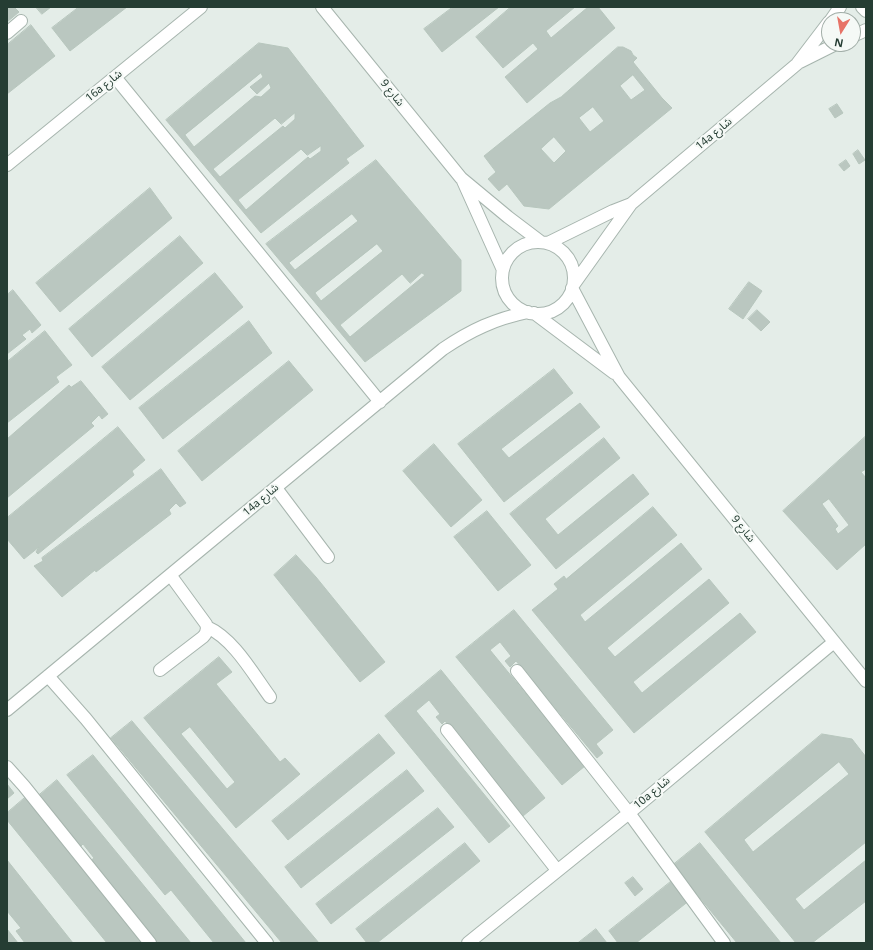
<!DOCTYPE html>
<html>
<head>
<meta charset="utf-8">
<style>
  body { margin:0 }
  #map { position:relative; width:873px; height:950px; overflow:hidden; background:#e4ede8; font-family:"Noto Sans",sans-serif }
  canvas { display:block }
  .frame { position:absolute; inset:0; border:8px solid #253d33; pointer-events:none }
  .north { position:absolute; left:821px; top:12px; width:40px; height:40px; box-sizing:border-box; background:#f5f9f6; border:1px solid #a2aea8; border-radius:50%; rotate:191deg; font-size:11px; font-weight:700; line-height:16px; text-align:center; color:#253d33 }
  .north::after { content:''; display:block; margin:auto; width:14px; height:18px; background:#e77367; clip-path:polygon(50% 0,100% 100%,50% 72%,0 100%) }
</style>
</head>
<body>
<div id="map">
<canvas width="873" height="950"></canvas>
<div class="frame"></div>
<div class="north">N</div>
</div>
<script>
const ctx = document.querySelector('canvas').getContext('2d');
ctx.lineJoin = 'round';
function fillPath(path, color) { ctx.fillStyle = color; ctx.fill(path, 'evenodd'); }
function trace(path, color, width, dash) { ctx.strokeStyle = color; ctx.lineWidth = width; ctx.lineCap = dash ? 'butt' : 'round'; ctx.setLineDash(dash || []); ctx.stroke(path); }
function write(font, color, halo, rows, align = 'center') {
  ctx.font = font + ' "Noto Sans","Noto Sans Arabic",sans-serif'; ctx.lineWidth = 4; ctx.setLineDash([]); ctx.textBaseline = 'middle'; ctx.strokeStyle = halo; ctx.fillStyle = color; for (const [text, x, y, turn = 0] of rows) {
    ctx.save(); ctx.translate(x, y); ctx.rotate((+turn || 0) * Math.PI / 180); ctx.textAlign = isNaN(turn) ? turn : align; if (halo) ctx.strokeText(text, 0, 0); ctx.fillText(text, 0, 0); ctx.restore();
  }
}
const building = new Path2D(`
  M7 7H14L19 12 7 22Z
  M36 7H51L42 14Z
  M79 7H127L70 51 52 28Z
  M453 7H499L442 52 424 29Z
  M511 7H575L546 31 551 38 588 7H598L615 28 527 103 505 77 538 49 533 43 503 68 476 37Z
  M31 25 55 56 7 94V45Z
  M259 43 288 48 364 146 346 159 349 163 261 233 166 120ZM261 73 263 77 250 87 257 94 269 83 271 88 261 97 255 96 194 147 185 135ZM295 113V119L285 128 283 126 220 177 213 169 275 118 281 124ZM321 146V151L310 159 308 157 246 210 238 200 301 149 307 155Z
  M618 47H623L631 51 633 55 637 58 633 62 662 98 672 108 549 209 524 206 507 184 499 191 488 179 496 172 484 156 550 103 561 97ZM633 75 645 90 631 100 620 86ZM593 107 604 121 590 132 579 118ZM554 137 566 151 554 163 541 149Z
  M837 104 843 113 835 118 829 109Z
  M858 150 865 160 859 164 853 154Z
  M376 160 461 260V291L365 362 266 244ZM352 214 358 221 295 270 289 263ZM377 244 383 251 321 301 315 293ZM422 273 425 275 350 337 340 325 402 274 410 283Z
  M846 160 850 166 844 171 839 165Z
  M150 188 172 218 60 312 36 283Z
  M180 236 203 263 92 357 69 329Z
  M215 273 243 307 130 400 102 367Z
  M749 282 762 291 743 319 729 309Z
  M13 290 41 325 32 333 30 329 22 335 26 339 7 354V295Z
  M757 310 770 322 761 331 748 319Z
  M249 321 272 353 163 439 139 408Z
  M45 331 72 365 56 377 59 382 7 423V362Z
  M289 361 313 390 202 481 178 451Z
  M554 369 573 393 501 449 509 458 580 403 600 427 504 502 458 444Z
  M81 381 108 414 102 419 99 415 91 423 94 426 7 498V439L69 385 71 387Z
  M118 427 145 460 132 471 134 475 38 554 36 552 39 547 24 559 7 539V518Z
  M866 436V469L861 472 866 478V544L837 570 783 511ZM829 499 849 525 838 534 835 529 838 526 822 504Z
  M604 438 620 458 545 519 558 535 633 474 649 494 556 569 510 514Z
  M434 444 482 500 451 527 403 471Z
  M161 469 186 503 180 507 176 503 169 510 171 514 96 572 95 570 62 597 34 566 43 561 42 558Z
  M653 507 677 535 580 615 585 622 681 543 702 569 607 648 615 657 709 579 729 603 633 682 642 693 740 613 756 632 634 733 532 610 558 589 554 584 564 576 566 579Z
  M487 511 531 565 498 591 454 537Z
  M296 555 316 577 385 662 360 682 274 575Z
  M514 610 613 730 596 744 603 753 597 758 516 661 510 667 505 661 511 656 500 642 490 650 585 766 562 785 456 657Z
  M219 657 232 672 216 684 280 762 285 758 300 774 236 828 144 718ZM190 727 235 782 227 789 181 734Z
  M441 670 545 798 523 816 445 721 442 724 436 717 440 714 429 700 416 711 510 826 489 843 385 716Z
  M132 721 319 943H282L111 738Z
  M379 734 395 753 288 840 272 821Z
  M822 734 852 739 866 757V842L795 899 804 910 866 860V901L812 943H796L705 832ZM839 762 849 774 753 852 744 840Z
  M93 755 246 943H214L171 890 165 895 67 775Z
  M407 770 424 791 301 888 285 867Z
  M57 780 191 943H155L89 862 94 858 83 844 79 848 37 797Z
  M7 784 14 793 7 799Z
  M27 796 147 943H107L7 820V813Z
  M438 808 454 827 331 924 316 904Z
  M465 843 480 861 377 943H367L356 929Z
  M700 843 781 943H737L673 865Z
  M7 860 73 943H25L16 931 21 928 7 911Z
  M633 877 643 889 635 896 625 883Z
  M673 880 690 900 636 943H618L609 931Z
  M7 929 18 943H7Z
  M596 929 607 943H578Z`);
fillPath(building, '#bac7c0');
trace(building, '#b7c6bd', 1);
const minor = new Path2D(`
  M322 7 461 178 508 217 541 242
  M862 7 866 11
  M831 20 840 7
  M7 33 21 21
  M853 36 866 30
  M800 62 836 44
  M115 77 380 402
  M7 165 201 7
  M463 181 503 270
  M502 278a36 36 0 1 1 72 0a36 36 0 1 1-72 0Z
  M548 243 613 211 631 204
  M574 284 631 204 797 64 829 22
  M572 288 619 377 866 681
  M534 313 614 373
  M276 488 328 557
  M207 627C234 639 253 674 270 697
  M160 670 203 637C207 633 208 629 206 624L171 576
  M517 671 629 813 724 943
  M48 676 86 719 267 943
  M7 710 443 349C471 330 495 319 528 312
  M447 730 557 870
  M7 767 24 786 150 943
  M468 943 629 813 834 642`);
trace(minor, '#a7b5ae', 14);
trace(minor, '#fff', 12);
write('11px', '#253d33', '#f5f9f6', [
  ["16a شارع",104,86,-39],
  ["شارع 9",392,93,51],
  ["14a شارع",714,134,-40],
  ["14a شارع",261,500,-41],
  ["شارع 9",743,529,51],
  ["10a شارع",652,793,-40]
]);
</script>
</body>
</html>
